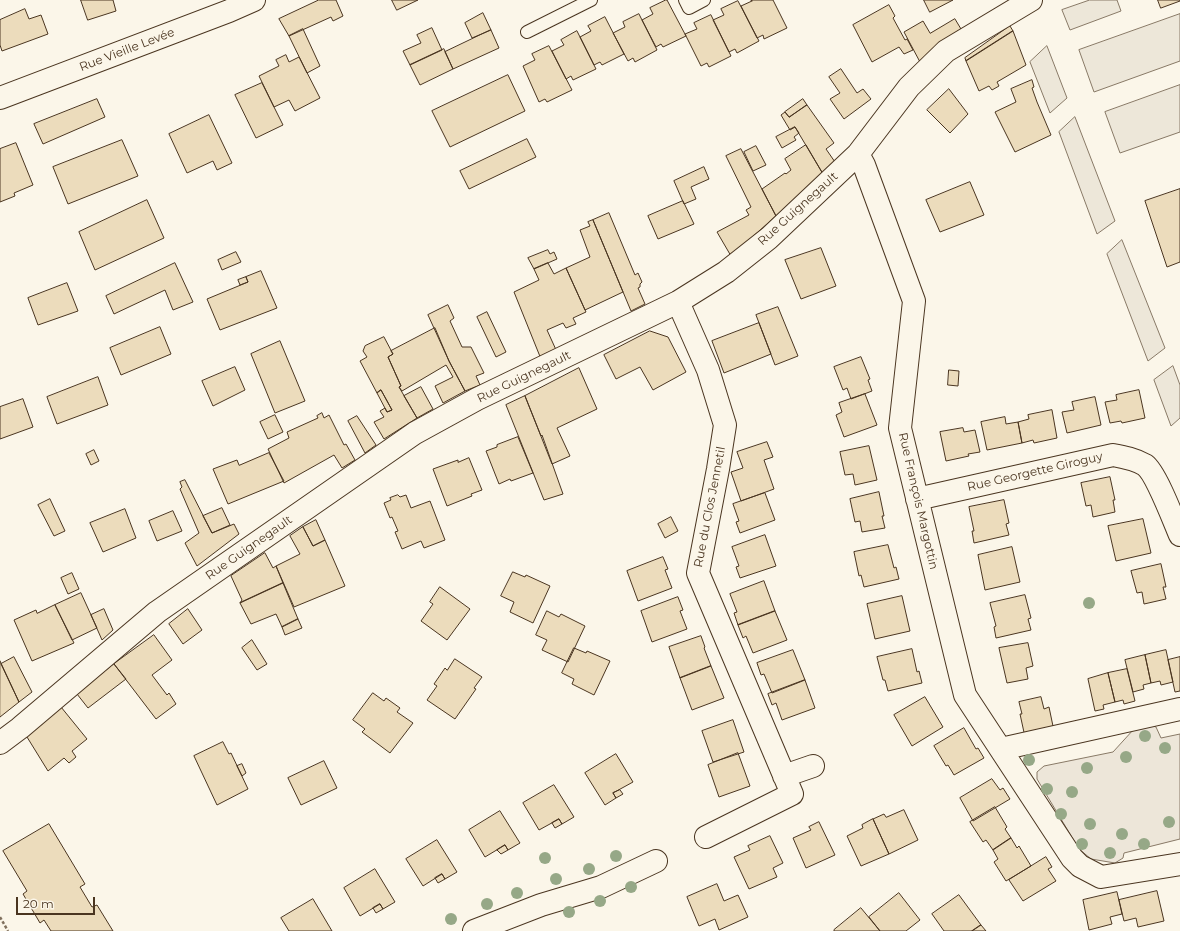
<!DOCTYPE html>
<html>
<head>
<meta charset="utf-8">
<style>
  body { margin:0 }
  #map { position:relative; width:1180px; height:931px; overflow:hidden; background:#fbf6e9; font-family:Montserrat,sans-serif }
  canvas { display:block }
  .scale { position:absolute; left:16px; top:897px; width:79px; height:18px; box-sizing:border-box; border:2px solid #4a3520; border-top:0; padding-left:5px; font-size:12px; line-height:14px; white-space:nowrap; color:#4a3520; -webkit-text-stroke:3px #fbf6e9; paint-order:stroke }
</style>
</head>
<body>
<div id="map">
<canvas width="1180" height="931"></canvas>
<div class="scale">20 m</div>
</div>
<script>
const ctx = document.querySelector('canvas').getContext('2d');
ctx.lineJoin = 'round';
function fillPath(path, color) { ctx.fillStyle = color; ctx.fill(path, 'evenodd'); }
function trace(path, color, width, dash) { ctx.strokeStyle = color; ctx.lineWidth = width; ctx.lineCap = dash ? 'butt' : 'round'; ctx.setLineDash(dash || []); ctx.stroke(path); }
function write(font, color, halo, rows, align = 'center') {
  ctx.font = font + ' Montserrat,sans-serif'; ctx.lineWidth = 3; ctx.setLineDash([]); ctx.textBaseline = 'middle'; ctx.strokeStyle = halo; ctx.fillStyle = color; for (const [text, x, y, turn = 0] of rows) {
    ctx.save(); ctx.translate(x, y); ctx.rotate((+turn || 0) * Math.PI / 180); ctx.textAlign = isNaN(turn) ? turn : align; if (halo) ctx.strokeText(text, 0, 0); ctx.fillText(text, 0, 0); ctx.restore();
  }
}
const green = new Path2D(`
  M1150 724 1156 727 1161 738 1180 734V839L1124 853 1123 858 1115 863 1091 859 1079 849 1037 779V772L1044 766 1113 752 1134 729Z`);
fillPath(green, '#ede6d9');
trace(green, '#887966', 1);
const parking = new Path2D(`
  M1090 0H1117L1121 11 1070 30 1062 10Z
  M1180 14V61L1094 92 1079 50Z
  M1047 46 1067 98 1050 113 1030 62Z
  M1180 85V132L1120 153 1105 112Z
  M1075 117 1115 221 1097 234 1059 132Z
  M1122 240 1165 348 1148 361 1107 254Z
  M1173 366 1180 385V418L1171 426 1154 380Z`);
fillPath(parking, '#ede7d9');
trace(parking, '#887966', 1);
const building = new Path2D(`
  M81 0H113L116 11 88 20Z
  M319 0H336L343 16 333 21 331 17 289 36 279 19Z
  M392 0H418L397 10Z
  M666 0H667L686 36 663 47 661 44 656 47 642 20 653 14 650 8Z
  M751 0H773L787 28 764 39 763 35 757 38 741 6 752 1Z
  M924 0H953L930 12Z
  M1158 0H1180V1L1161 8Z
  M738 1 759 41 737 53 735 49 729 52 713 20 724 15 721 9Z
  M889 5 895 16 893 18 905 40 907 39 913 50 904 54 899 47 872 62 853 25Z
  M25 9 29 19 41 15 48 34 2 51 0 45V20Z
  M483 13 491 30 472 38 465 23Z
  M639 14 657 50 635 62 633 58 628 61 613 33 625 27 623 22Z
  M711 15 731 56 709 67 707 63 701 66 685 34 697 29 694 23Z
  M605 17 624 54 602 65 600 62 594 65 580 37 591 31 588 26Z
  M955 19 961 29 935 47 920 62 904 32 923 21 930 33Z
  M1010 26 1013 31 966 61 965 58Z
  M432 28 442 50 410 65 403 51 421 43 417 35Z
  M303 29 320 66 307 73 289 36Z
  M491 30 499 48 453 69 445 52Z
  M577 31 596 69 573 80 571 76 566 79 552 51 564 45 561 40Z
  M1013 31 1026 65 997 82 999 86 992 90 989 86 979 91 966 61Z
  M549 46 572 90 547 102 545 99 539 102 523 66 535 60 532 54Z
  M444 49 453 69 420 85 410 65Z
  M286 55 289 62 299 57 320 98 295 111 289 100 274 107 259 76 279 66 276 60Z
  M841 69 857 93 863 89 871 99 844 119 830 99 840 93 829 77Z
  M508 75 525 111 450 147 432 111Z
  M1032 80 1034 87 1032 88 1037 102 1051 135 1015 152 995 112 1016 102 1011 89Z
  M262 83 283 125 256 138 235 95Z
  M949 89 968 114 950 133 927 110Z
  M97 99 105 117 43 144 34 124Z
  M803 99 807 105 789 117 785 112Z
  M807 105 834 143 826 149 835 162 823 174 795 127 790 130 781 115 785 112 789 117Z
  M209 115 232 163 217 170 213 161 187 173 169 134Z
  M795 127 799 133 794 137 796 140 782 148 776 137Z
  M527 139 536 157 469 189 460 171Z
  M122 140 138 176 68 204 53 167Z
  M16 143 33 185 14 193 15 196 0 202V149Z
  M806 145 823 174 776 216 762 189 785 173 786 174 791 170 785 159Z
  M756 146 766 165 753 171 744 152Z
  M741 149 776 216 731 256 717 232 749 215 746 210 751 207 726 156Z
  M704 167 709 179 691 187 696 199 684 204 674 181Z
  M970 182 984 215 940 232 926 200Z
  M1180 189V262L1167 267 1145 201Z
  M147 200 164 238 95 270 79 232Z
  M683 201 694 224 658 239 648 216Z
  M609 213 635 275 638 273 642 282 640 284V287L638 288 645 304 631 311 593 220Z
  M593 220 623 292 585 310 566 268 590 257 580 230 590 226 588 222Z
  M821 248 836 286 801 299 785 260Z
  M548 250 550 254 554 252 557 259 534 269 528 258Z
  M236 252 241 262 222 270 218 260Z
  M175 263 193 302 173 310 165 290 114 314 106 296Z
  M548 263 554 274 566 268 586 312 573 318 576 324 566 328 563 323 547 330 557 352 541 359 514 292 539 280 534 269Z
  M261 271 277 308 220 330 207 299 248 282 246 277Z
  M246 277 248 282 240 285 238 280Z
  M67 283 78 311 38 325 28 298Z
  M448 305 454 318 450 321 462 347H471L484 373 476 376 480 385 465 391 449 361 428 315Z
  M778 307 798 356 775 365 756 315Z
  M487 312 506 352 496 357 477 317Z
  M759 323 771 354 724 373 712 341Z
  M160 327 171 354 121 375 110 348Z
  M435 328 449 361 465 391 443 403 435 386 453 377 446 365 402 391 399 387 401 386 388 357 393 354 391 351Z
  M650 331 668 337 686 372 653 390 640 367 616 379 604 355Z
  M384 337 393 354 388 357 401 386 399 387 417 418 384 439 374 422 384 417 380 411 385 408 387 412 392 410 381 390 377 393 360 361 367 357 363 351 365 346Z
  M280 341 305 401 275 413 251 354Z
  M861 357 870 379 868 380 872 391 851 399 847 388 843 390 834 367Z
  M235 367 245 390 213 406 202 381Z
  M579 368 597 409 557 428 570 456 552 464 525 396Z
  M949 370 959 371 958 386 948 385Z
  M98 377 108 405 57 424 47 397Z
  M421 387 433 409 417 418 404 396Z
  M381 390 392 410 387 412 377 393Z
  M1139 390 1145 418 1122 423 1121 421 1110 423 1105 402 1117 400 1116 395Z
  M865 394 877 425 844 437 836 415 842 412 839 403Z
  M525 396 541 436 542 435 563 494 544 500 506 405Z
  M1095 397 1101 425 1067 433 1062 412 1074 410 1072 402Z
  M23 399 33 427 0 439V407Z
  M1052 410 1057 438 1034 443 1033 440 1022 443 1018 422 1029 419 1028 415Z
  M322 413 324 418 329 415 344 445 346 444 355 460 342 468 334 455 284 483 268 449 289 438 287 432 318 418 317 416Z
  M275 415 283 432 268 439 260 422Z
  M357 416 376 445 365 453 348 421Z
  M1005 417 1006 424 1018 422 1022 443 987 450 981 422Z
  M963 428 964 432 975 430 980 452 968 454 969 456 946 461 940 432Z
  M518 437 533 473 511 481 510 479 499 484 486 451 497 447V445Z
  M767 442 773 457 764 460 774 489 741 501 731 472 743 468 737 452Z
  M869 446 877 480 855 485 853 474 845 475 840 452Z
  M94 450 99 461 91 465 86 454Z
  M269 453 284 481 228 504 213 469 237 460 239 465Z
  M469 458 482 490 471 494 472 496 447 506 433 469 458 460V462Z
  M1110 477 1115 500H1113L1115 512 1093 517 1091 505 1086 506 1081 483Z
  M185 480 212 533 234 524 239 534 197 566 185 543 199 533 180 489 182 487 180 482Z
  M879 492 884 516H882L885 528 862 532 860 521 855 522 850 499Z
  M765 493 775 520 740 533 736 522 739 521 733 504Z
  M398 495 400 497 406 495 411 508 430 501 445 540 424 548 421 541 402 549 395 532 398 531 392 517 390 518 384 503 391 500 390 498Z
  M50 499 65 531 54 536 38 505Z
  M1004 500 1009 523 1006 524 1009 535 974 543 972 531H974L969 507Z
  M222 508 230 525 212 533 203 516Z
  M125 509 136 538 103 552 90 523Z
  M173 511 182 531 157 541 149 521Z
  M671 517 678 531 665 538 658 524Z
  M1143 519 1151 553 1116 561 1108 526Z
  M316 520 325 540 313 546 303 527Z
  M303 527 313 546 325 540 345 586 294 607 276 566 300 554 290 536Z
  M765 535 776 566 740 578 736 567 739 566 732 547Z
  M888 545 894 568 896 567 899 579 864 587 861 575 859 576 854 552Z
  M1012 547 1020 582 985 590 978 555Z
  M265 553 273 568 276 566 283 583 240 603 242 600 231 576Z
  M663 557 668 569 665 570 672 588 638 601 627 571Z
  M1161 564 1166 587H1163L1166 599 1144 604 1142 592 1137 593 1131 571Z
  M513 572 525 577 526 575 550 586 533 623 510 612 514 602 501 596Z
  M72 573 79 589 68 594 61 578Z
  M764 581 775 611 738 625 734 613 737 612 730 594Z
  M283 583 298 619 282 627 276 614 251 624 240 603Z
  M440 587 470 609 447 640 421 621 433 604 430 602Z
  M81 593 97 628 72 640 55 605Z
  M1025 595 1031 618 1028 619 1031 630 996 638 994 627 996 626 990 603Z
  M902 596 910 631 875 639 867 604Z
  M678 597 683 610 680 611 687 629 652 642 641 611Z
  M55 605 74 643 32 661 14 620 36 610 37 613Z
  M104 609 113 630 102 640 91 615Z
  M188 609 202 630 183 644 169 624Z
  M547 611 559 617 561 614 585 626 568 662 542 650 547 640 536 635Z
  M775 611 787 640 753 653 746 636 743 638 738 625Z
  M298 619 302 628 285 635 282 627Z
  M154 635 172 660 152 675 167 695 169 693 176 704 156 719 114 664Z
  M701 636 705 647 704 648 711 666 680 678 669 647Z
  M252 640 267 664 257 670 242 648Z
  M1028 643 1033 666 1026 668 1028 679 1007 683 999 648Z
  M574 648 586 653 587 651 610 661 594 695 572 684 574 679 562 673Z
  M912 649 917 672 919 671 922 683 888 691 885 680H883L877 657Z
  M793 650 805 680 772 693 764 674 761 675 757 663Z
  M1166 650 1173 682 1161 685 1160 681 1151 683 1145 655Z
  M1145 655 1151 683 1143 685 1144 689 1133 692 1125 660Z
  M14 657 32 692 19 702 1 664Z
  M1180 657V691L1175 692 1168 660Z
  M455 659 482 677 474 688 476 689 455 719 427 700 437 686 434 684 445 668 447 670Z
  M0 661 19 702 0 717Z
  M114 664 126 679 88 708 77 694Z
  M711 666 724 698 692 710 680 678Z
  M1127 669 1135 701 1124 704 1123 700 1115 702 1108 673Z
  M1108 673 1115 702 1103 705 1104 709 1095 711 1088 679Z
  M805 680 815 708 782 720 776 703 772 705 768 694Z
  M373 693 384 701 386 698 400 708 397 712 413 723 390 753 362 732 365 729 353 720Z
  M925 697 943 727 912 746 894 715Z
  M1041 697 1044 709 1049 707 1054 731 1025 737 1020 714H1022L1019 702Z
  M61 707 87 739 72 751 76 757 69 763 64 758 48 771 27 737Z
  M733 720 744 752 713 762 702 731Z
  M964 728 976 749 978 748 984 758 954 775 948 765 946 766 934 746Z
  M223 742 229 754 231 753 248 789 217 805 194 756Z
  M738 753 750 786 719 797 708 765Z
  M616 754 633 782 613 793 616 798 605 805 585 773Z
  M324 761 337 788 301 805 288 778Z
  M242 764 246 773 242 776 237 766Z
  M992 779 1000 790 1003 788 1010 799 973 821 960 798Z
  M554 785 574 817 562 824 559 819 539 830 523 803Z
  M620 790 623 794 616 798 613 793Z
  M995 807 1007 827 1005 829 1011 838 993 850 986 840 983 842 970 822Z
  M904 810 918 840 889 854 873 819 884 814 886 817Z
  M500 811 520 843 508 850 505 845 485 857 469 830Z
  M559 819 562 824 555 828 552 823Z
  M873 819 889 854 861 866 847 836 863 828 862 825Z
  M819 822 835 855 806 868 793 838 811 830 809 827Z
  M49 824 85 884 80 887 92 907 97 905 113 931H51L44 920 40 923 23 894 27 891 3 851Z
  M770 836 783 863 773 868 777 877 749 889 734 857 750 850 748 846Z
  M1011 838 1017 848 1019 846 1031 866 1006 881 994 862 998 859 993 850Z
  M437 840 457 872 445 879 442 874 423 886 406 859Z
  M505 845 508 850 501 854 497 850Z
  M1046 857 1052 867 1048 869 1056 881 1023 901 1009 880Z
  M375 869 395 902 383 909 380 904 360 916 344 888Z
  M442 874 445 879 438 883 435 878Z
  M717 884 724 901 738 895 748 917 719 930 715 919 699 926 687 897Z
  M1157 891 1164 921 1138 927 1136 918 1124 921 1119 900Z
  M1117 892 1122 914 1110 917 1112 924 1089 930 1083 900Z
  M899 893 920 920 906 931H880L869 917Z
  M959 895 981 925 972 931H944L932 914Z
  M313 899 332 931H289L281 918Z
  M380 904 383 909 376 913 373 908Z
  M861 908 880 931H834V930Z
  M981 925 986 931H972Z`);
fillPath(building, '#ecdcbc');
trace(building, '#4a3520', 1);
const service = new Path2D(`
  M685 0 689 8 704 0
  M527 32 591 0`);
const minor = new Path2D(`
  M0 98 229 11 254 0
  M858 154 864 165 914 301 900 428 965 695 1072 858 1080 866 1101 877 1180 864
  M678 302 708 370 725 425 718 469 698 573 792 794 706 837
  M917 499 1113 455C1124 457 1135 459 1145 465 1156 473 1174 521 1180 535
  M0 743 20 728 157 612 415 433 477 399 678 302 726 272 769 238 858 154 909 87 946 51 1031 0
  M1001 749 1180 709
  M784 776 813 766
  M474 931 541 905 601 887 656 861`);
trace(service, '#4a3520', 14);
trace(minor, '#4a3520', 24);
trace(new Path2D(`
  M0 917 8 931`), '#7f6f5c', 2.5, [3, 2]);
trace(service, '#fbf6e9', 12);
trace(minor, '#fbf6e9', 22);
ctx.fillStyle = '#96a887';
for (const [x, y] of [
  [1089,603],
  [1145,736],
  [1165,748],
  [1126,757],
  [1029,760],
  [1087,768],
  [1047,789],
  [1072,792],
  [1061,814],
  [1169,822],
  [1090,824],
  [1122,834],
  [1082,844],
  [1144,844],
  [1110,853],
  [616,856],
  [545,858],
  [589,869],
  [556,879],
  [631,887],
  [517,893],
  [600,901],
  [487,904],
  [569,912],
  [451,919]
]) { ctx.beginPath(); ctx.arc(x, y, 6, 0, 2 * Math.PI); ctx.fill(); }
write('12px', '#4a3520', '#fbf6e9', [
  ["Rue Vieille Levée",127,50,-21],
  ["Rue Guignegault",798,209,-42],
  ["Rue Guignegault",524,377,-26],
  ["Rue Georgette Giroguy",1035,472,-13],
  ["Rue François Margottin",918,501,77],
  ["Rue du Clos Jennetil",710,507,-79],
  ["Rue Guignegault",249,548,-35]
]);
</script>
</body>
</html>
